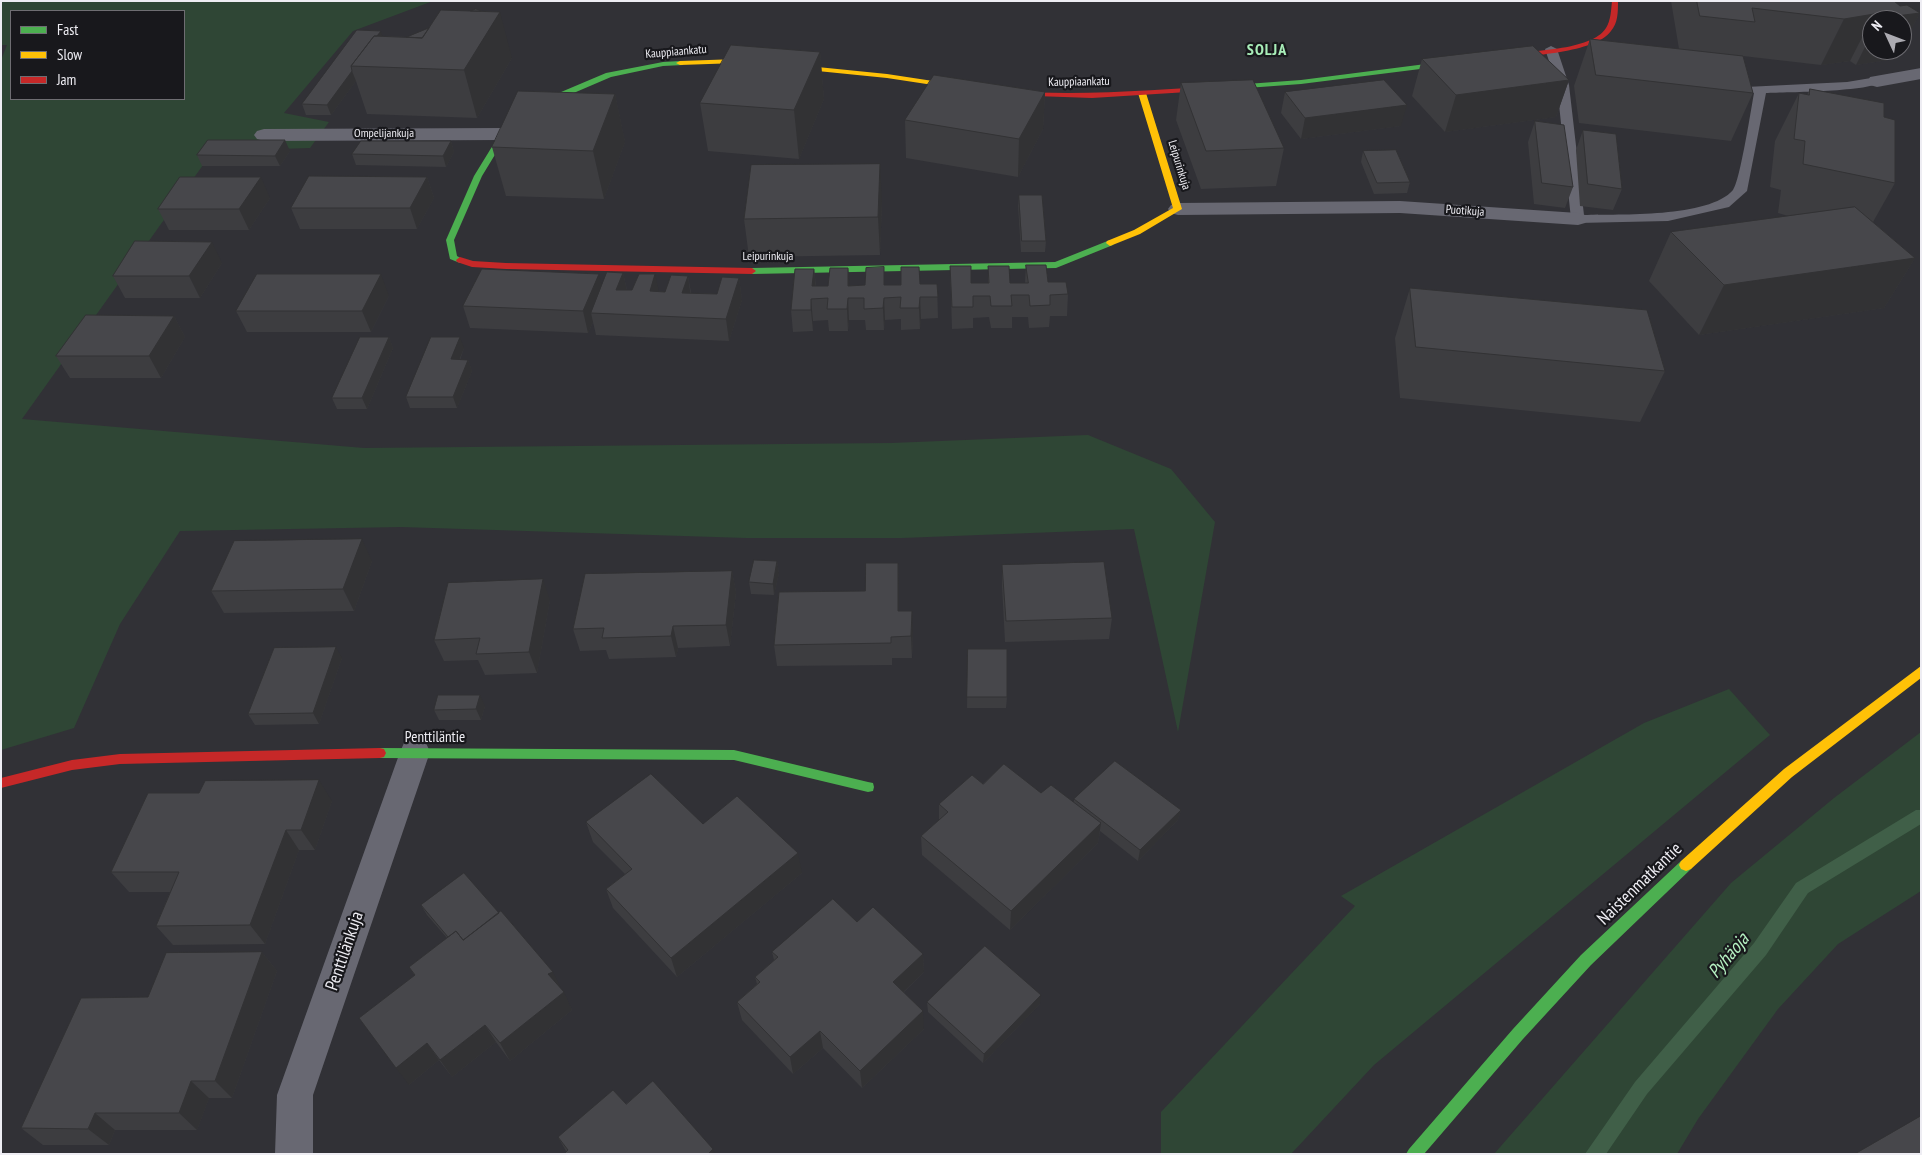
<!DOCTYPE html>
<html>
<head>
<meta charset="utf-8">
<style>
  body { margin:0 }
  #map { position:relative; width:1922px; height:1155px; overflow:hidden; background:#313136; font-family:"PT Sans Narrow",sans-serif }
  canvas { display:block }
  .frame { position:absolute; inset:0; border:2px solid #eeedf3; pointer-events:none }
  .legend { position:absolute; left:10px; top:10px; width:175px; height:90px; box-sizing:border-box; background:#18181c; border:1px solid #6e6d72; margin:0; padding:6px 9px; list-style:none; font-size:15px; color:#eeedf3 }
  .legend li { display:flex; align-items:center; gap:10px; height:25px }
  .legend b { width:25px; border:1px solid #6e6d72 }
  .north { position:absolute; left:1862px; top:10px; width:50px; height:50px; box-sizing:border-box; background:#18181c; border:1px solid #6e6d72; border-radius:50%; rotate:313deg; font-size:14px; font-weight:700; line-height:20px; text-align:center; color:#eeedf3 }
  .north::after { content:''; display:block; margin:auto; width:18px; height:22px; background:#acabb1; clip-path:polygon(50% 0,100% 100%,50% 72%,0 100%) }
</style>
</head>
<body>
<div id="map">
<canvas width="1922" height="1155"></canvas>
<div class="frame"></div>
<ul class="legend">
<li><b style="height:6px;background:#4caf50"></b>Fast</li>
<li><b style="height:6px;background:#ffc107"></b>Slow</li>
<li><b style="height:6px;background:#c62828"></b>Jam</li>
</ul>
<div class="north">N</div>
</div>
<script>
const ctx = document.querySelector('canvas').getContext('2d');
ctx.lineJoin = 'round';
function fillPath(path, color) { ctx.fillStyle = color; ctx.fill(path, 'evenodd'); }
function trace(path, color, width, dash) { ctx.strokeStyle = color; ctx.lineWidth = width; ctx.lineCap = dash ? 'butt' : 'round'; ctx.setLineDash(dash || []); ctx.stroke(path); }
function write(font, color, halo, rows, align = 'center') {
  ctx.font = font + ' "PT Sans Narrow",sans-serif'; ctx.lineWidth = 4.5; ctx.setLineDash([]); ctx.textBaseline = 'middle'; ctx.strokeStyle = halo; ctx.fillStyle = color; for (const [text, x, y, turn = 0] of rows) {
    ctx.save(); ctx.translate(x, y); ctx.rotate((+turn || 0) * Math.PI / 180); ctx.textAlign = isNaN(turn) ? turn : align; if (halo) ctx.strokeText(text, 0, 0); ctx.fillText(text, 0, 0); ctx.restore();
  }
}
fillPath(new Path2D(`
  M1 1H433L353 31 284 113 329 122 310 148 213 151 22 419 364 448 892 443 1088 435 1171 469 1215 522 1178 732 1134 529 902 538H746L401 527 180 531 120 624 74 728 1 750V60L7 45H1ZM11 11H184V99H11Z
  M1729 689 1770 735 1374 1065 1291 1154H1161V1112L1355 906 1341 896 1644 723Z
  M1921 732V891L1838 944 1778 1009 1698 1119 1677 1154H1494L1731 883 1834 798Z`), '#2f4635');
fillPath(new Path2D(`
  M1916 810H1921V824L1808 893 1766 955 1647 1094 1606 1154H1585L1635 1082 1754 943 1796 883Z`), '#405f48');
fillPath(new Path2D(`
  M1551 46 1557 49 1569 85 1584 215C1619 214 1709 218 1733 190 1740 181 1751 110 1754 93H1746L1744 90 1746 87 1847 82 1877 77 1883 81C1872 92 1786 92 1766 93L1747 191 1729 207 1668 221 1578 223 1571 219 1557 85 1545 49Z`), '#686872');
fillPath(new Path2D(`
  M1921 68V79L1877 87 1870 85 1868 81 1870 77Z
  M504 128 511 130 514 134 511 138 504 140 264 141 257 139 254 135 257 131 264 129Z
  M1400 201 1578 213 1585 215 1589 219 1585 223 1578 225 1400 213 1178 215 1171 213 1168 209 1171 205 1178 203Z
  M415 739 426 743 430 752 313 1095V1154H275L277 1095 400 752 404 743Z`), '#686872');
fillPath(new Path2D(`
  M1457 60 1461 62 1460 64 1301 84 1233 89 1229 87 1233 85 1301 80Z
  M680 61H683V65L663 66 611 77 534 110 507 135 482 176 454 240 457 256 464 260 460 263 450 259 446 240 474 176 501 132 528 106 606 73 663 62Z
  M1110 240 1114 243 1113 245 1056 268 752 274 748 271 752 268 1055 262Z
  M380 748 734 750 868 782 873 783 874 787 873 791 868 792 734 760 380 758 376 757 374 753 376 749Z
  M1686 859 1691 861 1693 865 1691 869 1591 965 1523 1039 1424 1154H1406L1409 1149 1513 1029 1581 955 1681 861Z`), '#4caf50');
fillPath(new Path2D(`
  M738 59 887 74 966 86 970 88 966 90 887 78 738 63 680 65 676 63 680 61Z
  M1139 91 1146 93 1182 209 1140 234 1110 246 1106 243 1107 241 1134 230 1173 208 1138 93Z
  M1921 666V678L1792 777 1691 869 1686 871 1681 869 1679 865 1681 861 1784 769Z`), '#ffc107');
fillPath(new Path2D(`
  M1612 1H1618C1618 12 1618 23 1611 31 1595 53 1528 56 1502 58L1498 56 1502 54C1527 51 1592 51 1606 28 1611 20 1611 10 1612 1Z
  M1233 85 1237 87 1236 89 1092 98 1007 95 1003 93 1007 91C1083 96 1158 90 1233 85Z
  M460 257 473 261 506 263 752 268 756 271 752 274 506 269 472 267 457 262 456 260Z
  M380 748 384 749 386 753 384 757 380 758 120 764 72 770 1 788V778L72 760 120 754Z`), '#c62828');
fillPath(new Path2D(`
  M1671 1H1894L1900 6 1920 13 1902 46V20H1872V50L1895 59 1856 65 1850 61 1821 65 1743 56 1753 93 1731 141 1579 123 1574 86 1590 39 1679 49Z
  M382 36 407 37 512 58 477 118 367 114 356 81 331 115H306L302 104Z
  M820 52 824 99 799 159 708 151 700 103Z
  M1422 59 1569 80 1556 117 1445 132 1412 96Z
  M1181 83 1284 148 1276 186 1201 189 1176 120Z
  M1810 89 1884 117 1895 183 1873 222 1915 258 1884 308 1699 335 1649 281 1671 232 1788 216 1778 213 1781 190 1770 187 1775 141 1799 93 1807 95Z
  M1045 92 1043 129 1018 177 906 158 905 120Z
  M1285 92 1401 126 1301 139 1281 113Z
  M615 94 625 142 604 199 506 196 492 147Z
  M1535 121 1573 187 1565 208 1534 204 1528 142Z
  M1583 130 1622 189 1613 210 1580 206 1576 150Z
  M451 141 454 152 446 167 356 165 352 154Z
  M290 151 280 166H202L197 155Z
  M1363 151 1410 182 1407 193 1374 194 1361 162Z
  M427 177 434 198 417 229H300L291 208Z
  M1019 195 1046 241 1045 252H1021L1018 205Z
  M270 198 249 230H169L158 209Z
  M882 202 880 255 749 257 744 219Z
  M222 263 200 298H125L113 276Z
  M1026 265 1048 282 1068 294 1067 316H1050L1049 327 1029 328 1028 317H1012V328H991L989 317 973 318V328L952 329 950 266 971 283H988V266L1010 283H1025Z
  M848 268 849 286 937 284 938 318 921 319 920 329 901 330V319L885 320 884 330H866L865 320H849L848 331H829L828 320 813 321V331L793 332 791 310 814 269 816 286H828Z
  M623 273 627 290 665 292 688 276 691 293 717 294 739 278 742 300 729 341 596 335 593 322 588 333 470 328 463 306 602 285Z
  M1410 288 1665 371 1640 422 1400 398 1395 338Z
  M389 296 371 332H247L236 311Z
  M174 316 185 337 161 378H70L56 356Z
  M389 337 393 348 367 409H337L332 398Z
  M464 348 460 360H468L472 371 457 408H410L406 397Z
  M372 561 354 611 224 613 211 591Z
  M777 561 779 573 774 595 751 594 749 582Z
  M898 563 899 584V611L913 632 912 658H892V665L777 666 774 645 865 591Z
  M1002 565 1112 618 1109 639 1005 642 1002 586Z
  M732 571 736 592 730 646 678 648 676 657 609 659 606 650 580 651 573 629Z
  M550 600 537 673 485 675 478 660 444 661 434 640Z
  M968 649 1007 697 1006 708H967Z
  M342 658 319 724 255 725 248 714Z
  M485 706 481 720H439L434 710Z
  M983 784 1041 793 1074 802V799L1181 810 1178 820 1138 861 1100 831 1098 843 1010 930 922 855 921 836 939 820V804Z
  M332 801 315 850H299L265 944 173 945 156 926 170 892H129L111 872Z
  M586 822 703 824 802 873 677 977 613 908 606 889 625 874 593 842Z
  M421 905 562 990 572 1010 510 1061 496 1042 452 1077 439 1060 409 1085 415 976 409 967 447 938 427 915Z
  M857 922 923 954 924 972 904 992 924 1029 862 1088 823 1048 793 1074 742 1020 737 1002 757 984 755 977 774 960 772 952Z
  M262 952 277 971 232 1098H209L197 1130H115L109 1145H43L21 1128 148 997Z
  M927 1002 1040 1004 983 1063 928 1012Z
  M626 1104 713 1149 566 1151 558 1137Z`), '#3d3d40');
fillPath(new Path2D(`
  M500 12 512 58 477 118 464 70Z
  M1920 13 1902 46V20H1879L1880 18Z
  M1874 14 1850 61 1821 65 1844 19Z
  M381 31 384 42 355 66Z
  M1872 33V50H1900L1895 59 1856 65Z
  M820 52 824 99 799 159 794 110Z
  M352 71 356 81 331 115 327 105Z
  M1569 80 1556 117 1445 132 1456 95Z
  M1045 92 1043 129 1018 177 1019 139Z
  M615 94 625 142 604 199 593 151Z
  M1407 105 1401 126 1301 139 1305 118Z
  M285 140 290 151 280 166 275 156Z
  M451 141 454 152 446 167 443 156Z
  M880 164 882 202 880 255 878 217Z
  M261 177 270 198 249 230 239 209Z
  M427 177 434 198 417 229 410 208Z
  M212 242 222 263 200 298 189 276Z
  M1915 258 1884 308 1699 335 1724 285Z
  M848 268 850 289 848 286Z
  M814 269 816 290 812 286Z
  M623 273 628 295 616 290Z
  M381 274 389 296 371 332 362 311Z
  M599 274 604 296 591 313 593 322 588 333 583 311Z
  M655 274 660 296 650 291Z
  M688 276 691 298 682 293Z
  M739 278 742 300 729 341 726 319Z
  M920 297 921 319 920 329 919 308Z
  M848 298 849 320 848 331 847 309Z
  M884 298 885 320 884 330 883 308Z
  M811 299 813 321V331L811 310Z
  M174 316 185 337 161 378 149 356Z
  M389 337 393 348 367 409 362 398Z
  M460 337 464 348 455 371 451 359Z
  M468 360 472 371 457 408 453 397Z
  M362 539 372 561 354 611 343 589Z
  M777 561 779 573 774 595 773 584Z
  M898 563 899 584V632L898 611Z
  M732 571 736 592 730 646 726 625Z
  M543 579 550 600 537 673 529 652Z
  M912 611 913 632 912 658 911 636Z
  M673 626 678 648 676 657 671 636Z
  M336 647 342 658 319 724 313 713Z
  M480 695 485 706 481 720 476 709Z
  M319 780 332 801 315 850 301 830Z
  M1181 810 1178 820 1138 861 1140 850Z
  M1101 823 1098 843 1010 930 1011 911Z
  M286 830 299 850 265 944 250 925Z
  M798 853 802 873 677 977 671 958Z
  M262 952 277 971 232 1098 215 1081Z
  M923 954 924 972 895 1000 893 982Z
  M553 972 562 990 548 974Z
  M564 992 572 1010 510 1061 500 1043Z
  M1041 995 1040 1004 983 1063 984 1054Z
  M923 1011 924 1029 862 1088 860 1071Z
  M485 1025 496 1042 452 1077 440 1060Z
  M820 1031 823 1048 793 1074 790 1057Z
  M427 1043 439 1060 409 1085 396 1068Z
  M191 1081 209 1098 197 1130 179 1113Z
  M95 1113 115 1130 109 1145 88 1129Z
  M713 1149 715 1154H708Z`), '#323234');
const building = new Path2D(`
  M1697 1H1894L1900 6 1907 5 1920 13 1880 18 1874 14 1844 19 1752 8 1755 22 1700 16Z
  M476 9 481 11H471Z
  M441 10 500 12 464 70 351 66 374 36 422 38Z
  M429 28 422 38 407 37Z
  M357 30 381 31 377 36H374L351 66 352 71 327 105 302 104Z
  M1590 39 1743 56 1753 93 1596 75Z
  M731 45 820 52 794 110 700 103Z
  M1533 46 1569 80 1456 95 1422 59Z
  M934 75 1045 92 1019 139 905 120Z
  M1253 80 1284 148 1206 151 1181 83Z
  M1384 80 1407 105 1305 118 1285 92Z
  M1810 89 1884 103V117L1895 120V183L1803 164 1805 141 1794 139 1799 93 1809 95Z
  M518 91 615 94 593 151 492 147Z
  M1535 121 1564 125 1573 187 1542 183Z
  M1583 130 1616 134 1622 189 1588 184Z
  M208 140H285L275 156 197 155Z
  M361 141H451L443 156 352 154Z
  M1396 150 1410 182 1377 183 1363 151Z
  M880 164 878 217 744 219 751 165Z
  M309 176 427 177 410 208H291Z
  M180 177H261L239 209H158Z
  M1019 195H1042L1046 241H1022Z
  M1855 207 1915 258 1724 285 1671 232Z
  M135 241 212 242 189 276H113Z
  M1026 265H1046L1048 282H1066L1068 294 1050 295V305L1030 306 1029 295H1011L1012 306H991L990 296H973V307H952L950 266H971V283H989L988 266H1009L1010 283H1028Z
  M884 267V285H901V267H919L920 284H937L938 297H920L919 308H900L901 297 884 298 883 308 864 309V298H848L847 309H827L828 298 811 299V310H791L795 269H814L812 286H828L830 268H848V286L865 285 866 268Z
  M482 269 599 274 583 311 463 306Z
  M607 272 623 273 616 290H632L639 274H655L650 291 665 292 671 275 688 276 682 293 717 294 722 277 739 278 726 319 591 313Z
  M257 274H381L362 311H236Z
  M1410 288 1647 310 1665 371 1416 347Z
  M86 315 174 316 149 356H56Z
  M360 337H389L362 398H332Z
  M431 337H460L451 359 468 360 453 397H406Z
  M362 539 343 589 211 591 234 541Z
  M754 560 777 561 773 584 749 582Z
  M1104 562 1112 618 1006 621 1002 565Z
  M866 563H898V611H912L911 636 891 637V643L774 645 779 592 865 591Z
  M732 571 726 625 673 626 671 636 602 638 604 628 573 629 585 574Z
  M543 579 529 652 476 654 480 638 434 640 448 583Z
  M336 647 313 713 248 714 274 648Z
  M968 649H1007V697H967Z
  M438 695H480L476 709 434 710Z
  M1115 761 1181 810 1140 850 1074 799Z
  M1004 764 1041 793 1051 785 1101 823 1011 911 921 836 948 812 939 804 972 775 983 784Z
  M651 774 703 824 737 796 798 853 671 958 606 889 632 869 586 822Z
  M319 780 301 830H286L250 925 156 926 179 872H111L148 793H199L205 781Z
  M464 873 499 913 463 940 456 931 448 937 421 905Z
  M833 899 857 922 873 907 923 954 893 982 923 1011 860 1071 820 1031 790 1057 737 1002 760 982 755 977 778 957 772 952Z
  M501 911 553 972 548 974 564 992 500 1043 485 1025 440 1060 427 1043 396 1068 359 1018 415 975 409 967 456 931 463 940Z
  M985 946 1041 995 984 1054 927 1002Z
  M262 952 215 1081H191L179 1113H95L88 1129 21 1128 81 998 148 997 166 953Z
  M653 1081 713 1149 708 1154H564L568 1150 558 1137 613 1090 626 1104Z
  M1921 1116V1154H1855Z`);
fillPath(building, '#47474b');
trace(building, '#323234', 1);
write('12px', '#eeedf3', '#18181c', [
  ["Kauppiaankatu",676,52,-5],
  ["Kauppiaankatu",1079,82,-1],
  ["Ompelijankuja",384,134],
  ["Leipurinkuja",1179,165,73],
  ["Puotikuja",1465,211,4],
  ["Leipurinkuja",768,257]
]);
write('15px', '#eeedf3', '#18181c', [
  ["Penttiläntie",435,738]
]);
ctx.letterSpacing = '1px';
write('bold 16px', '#a8edb8', '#18181c', [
  ["SOLJA",1267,50]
]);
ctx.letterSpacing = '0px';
write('18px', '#eeedf3', '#18181c', [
  ["Naistenmatkantie",1640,884,-44],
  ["Penttilänkuja",345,951,-71]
]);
write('italic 19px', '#b5f1c2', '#18181c', [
  ["Pyhäoja",1729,956,-50]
]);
</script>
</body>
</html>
